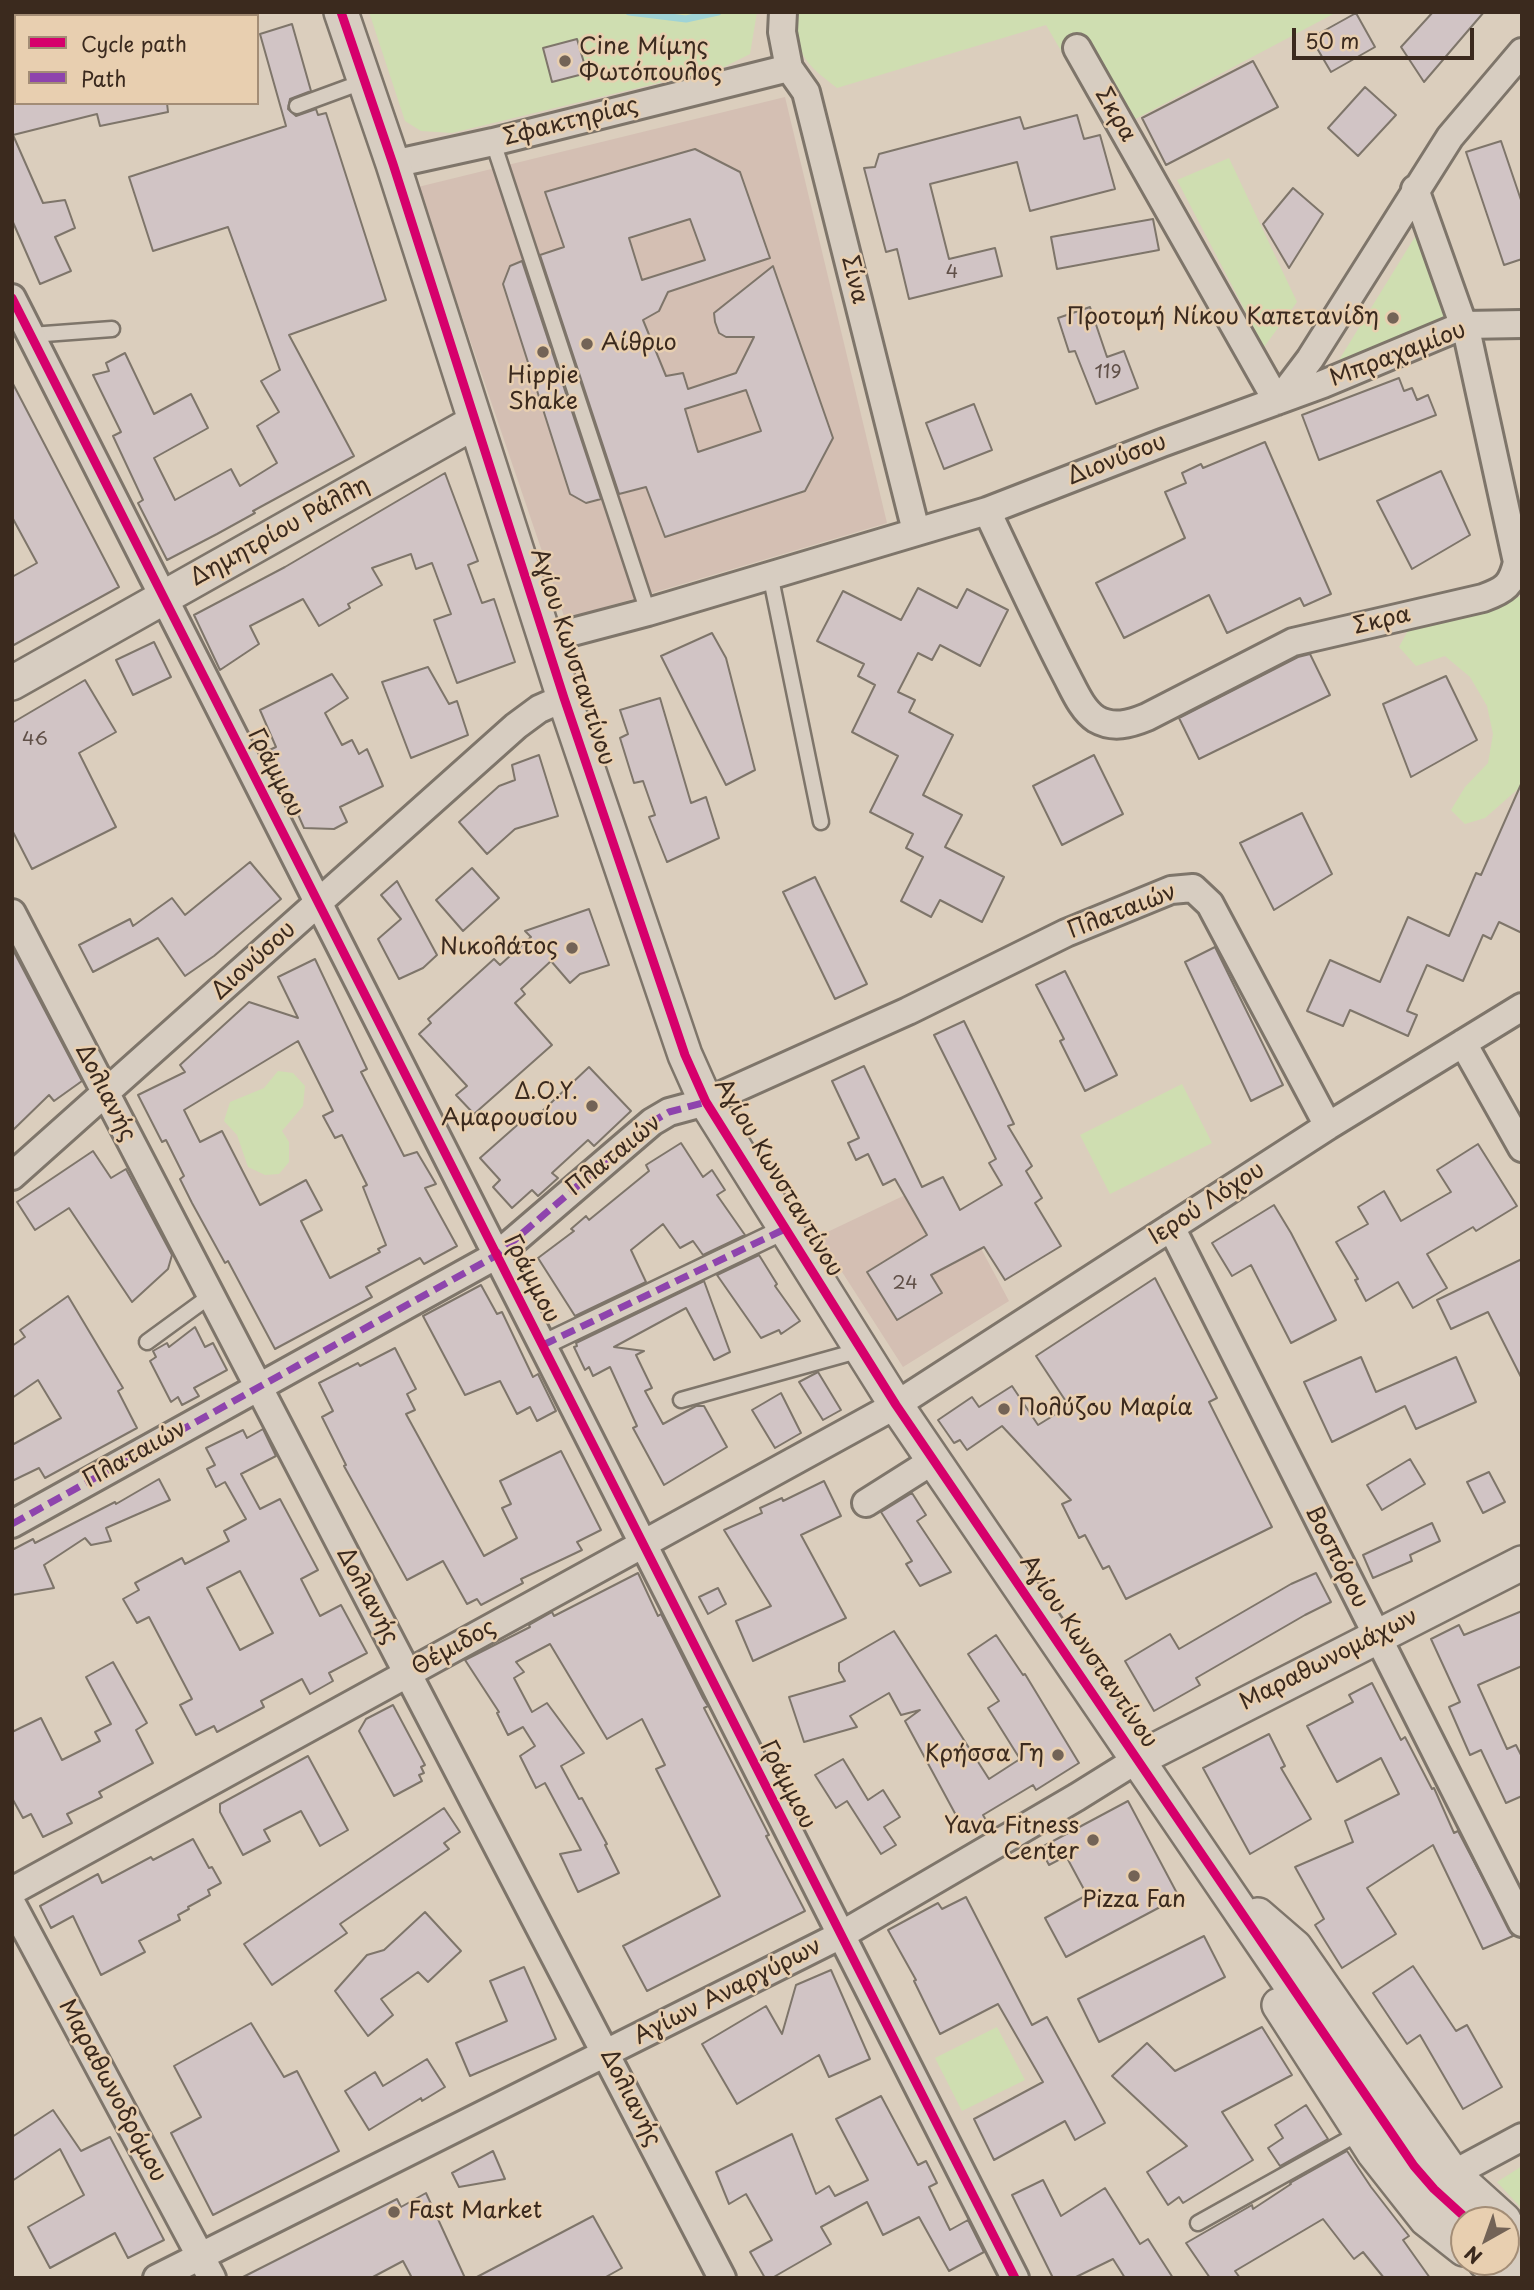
<!DOCTYPE html>
<html>
<head>
<meta charset="utf-8">
<style>
  body { margin:0 }
  #map { position:relative; width:1534px; height:2290px; overflow:hidden; background:#dbcebd; font-family:"Playpen Sans",sans-serif }
  canvas { display:block }
  .frame { position:absolute; inset:0; border:14px solid #3b2a1e; pointer-events:none }
  .legend { position:absolute; left:14px; top:14px; width:245px; height:91px; box-sizing:border-box; background:#e8cfb0; border:2px solid #a38d76; margin:0; padding:9px 12px; list-style:none; font-size:21px; color:#3b2a1e }
  .legend li { display:flex; align-items:center; gap:14px; height:35px }
  .legend b { width:35px; border:2px solid #a38d76 }
  .north { position:absolute; left:1450px; top:2206px; width:70px; height:70px; box-sizing:border-box; background:#e8cfb0; border:2px solid #a38d76; border-radius:50%; rotate:220deg; font-size:19px; font-weight:700; line-height:28px; text-align:center; color:#3b2a1e }
  .north::after { content:''; display:block; margin:auto; width:24px; height:32px; background:#736356; clip-path:polygon(50% 0,100% 100%,50% 72%,0 100%) }
  .scale { position:absolute; left:1292px; top:28px; width:182px; height:32px; box-sizing:border-box; border:4px solid #3b2a1e; border-top:0; padding-left:9px; font-size:21px; line-height:24px; white-space:nowrap; color:#3b2a1e; -webkit-text-stroke:5px #e8cfb0; paint-order:stroke }
</style>
</head>
<body>
<div id="map">
<canvas width="1534" height="2290"></canvas>
<div class="frame"></div>
<ul class="legend">
<li><b style="height:9px;background:#d6006c"></b>Cycle path</li>
<li><b style="height:9px;background:#8e44ad"></b>Path</li>
</ul>
<div class="north">N</div>
<div class="scale">50 m</div>
</div>
<script>
const ctx = document.querySelector('canvas').getContext('2d');
ctx.lineJoin = 'round';
function fillPath(path, color) { ctx.fillStyle = color; ctx.fill(path, 'evenodd'); }
function trace(path, color, width, dash) { ctx.strokeStyle = color; ctx.lineWidth = width; ctx.lineCap = dash ? 'butt' : 'round'; ctx.setLineDash(dash || []); ctx.stroke(path); }
function write(font, color, halo, rows, align = 'center') {
  ctx.font = font + ' "Playpen Sans",sans-serif'; ctx.lineWidth = 5; ctx.setLineDash([]); ctx.textBaseline = 'middle'; ctx.strokeStyle = halo; ctx.fillStyle = color; for (const [text, x, y, turn = 0] of rows) {
    ctx.save(); ctx.translate(x, y); ctx.rotate((+turn || 0) * Math.PI / 180); ctx.textAlign = isNaN(turn) ? turn : align; if (halo) ctx.strokeText(text, 0, 0); ctx.fillText(text, 0, 0); ctx.restore();
  }
}
fillPath(new Path2D(`
  M785 97 887 523 565 619 418 187Z
  M943 1177 1009 1301 903 1367 819 1236Z`), '#d4bfb3');
fillPath(new Path2D(`
  M369 12H757L750 54 724 67 452 133 421 131 405 121Z
  M796 12H1337L1109 133 1046 25 837 88C805 63 795 55 796 12Z
  M1229 158 1297 302 1264 347 1177 180Z
  M1421 227 1455 318 1339 360Z
  M1522 596V790L1518 789 1485 818 1465 824 1451 810 1465 787 1488 763 1493 734 1487 706 1470 677 1445 656 1416 666 1399 647 1410 627Z
  M278 1071 293 1073 305 1086 303 1106 282 1131 289 1142V1162L279 1174 265 1175 248 1167 237 1135 224 1121 230 1102 264 1088Z
  M1182 1084 1212 1143 1110 1194 1080 1135Z
  M997 2027 1025 2080 962 2111 935 2058Z
  M1522 2166V2209L1497 2182Z`), '#cfdeb1');
trace(new Path2D(`
  M629 12 686 19 718 12`), '#9fd3d6', 7);
const building = new Path2D(`
  M1433 12H1484L1424 82 1401 47Z
  M1356 13 1375 47 1331 72 1311 38Z
  M292 24 311 91 290 99 288 109 296 116 316 109 318 115 326 113 386 300 289 335 354 456 253 511 255 513 217 534 167 560 138 503 143 500 113 436 121 432 93 375 109 371 106 363 125 353 154 414 191 394 208 428 154 458 175 500 231 469 240 486 277 463 257 426 279 412 261 381 280 370 228 227 153 251 129 177 286 126 260 34Z
  M577 39 587 73 552 82 543 48Z
  M1253 61 1278 107 1166 165 1142 118Z
  M1365 87 1396 115 1358 156 1328 128Z
  M12 103H167L168 112 100 126 97 114 13 135 43 203 65 200 75 228 55 237 71 271 40 284 12 220Z
  M1077 115 1084 139 1100 135 1115 189 1030 211 1017 162 930 184 949 259 995 248 1002 276 909 299 897 249 886 252 864 168 875 167 879 154 1020 117 1024 129Z
  M1501 141 1522 203V259L1504 265 1466 152Z
  M695 149 740 172 770 258 668 292 659 311 643 320 666 376 683 373 688 389 736 373 754 337H726L719 333 715 322 714 313 773 266 833 438 805 491 665 537 646 487 619 494 540 255 564 247 545 192ZM690 219 705 260 642 280 629 238ZM746 390 761 431 698 452 685 409Z
  M1293 188 1323 214 1289 268 1263 224Z
  M1153 219 1159 250 1057 269 1051 237Z
  M522 261 601 499 586 503 570 494 503 284 510 266Z
  M1090 307 1107 357 1124 351 1138 388 1096 404 1075 351 1069 352 1058 318Z
  M1399 378 1404 391 1412 388 1417 400 1428 395 1436 415 1319 460 1302 415Z
  M12 382 119 587 12 646V577L37 563 12 517Z
  M974 404 992 450 944 469 926 423Z
  M1265 442 1331 594 1304 606 1300 598 1227 633 1209 595 1124 638 1096 583 1185 538 1165 492 1186 483 1182 473 1201 464 1203 468Z
  M1441 471 1470 535 1412 569 1377 501Z
  M445 473 478 561 468 565 482 603 494 599 515 662 457 683 434 620 451 614 432 563 416 569 411 554 372 568 382 585 348 604 350 608 319 626 303 599 250 626 259 644 220 670 194 615 285 567Z
  M918 588 957 608 967 589 1008 610 980 666 940 645 932 660 918 653 898 692 915 700 909 712 953 735 923 795 962 815 945 847 1004 877 982 922 940 900 931 917 901 901 923 857 906 848 913 834 870 812 898 756 852 732 875 685 858 676 864 664 817 641 843 591 901 620Z
  M712 633 726 658 755 770 726 785 661 656Z
  M154 642 171 677 133 695 116 660Z
  M1310 654 1330 695 1199 759 1179 718 1298 657Z
  M428 667 449 704 457 701 468 735 411 758 382 682Z
  M332 674 348 698 325 713 342 745 352 740 359 754 367 749 383 786 340 807 347 822 334 829 304 828 288 792 284 794 265 752 276 747 260 710Z
  M1446 676 1477 740 1411 777 1383 704Z
  M85 680 116 732 79 753 116 827 32 869 12 830V723Z
  M660 698 691 803 706 797 719 838 667 862 649 817 655 815 643 781 634 783 620 738 628 734 620 710Z
  M539 755 558 816 515 829 487 854 459 822 499 786 515 780 512 765Z
  M1094 755 1123 814 1062 845 1033 786Z
  M1522 782V933L1499 922 1491 939 1483 935 1463 981 1427 965 1407 1011 1417 1015 1408 1036 1350 1010 1343 1026 1307 1011 1330 960 1380 982 1408 917 1449 936 1476 873 1481 875Z
  M1302 813 1332 874 1274 910 1240 843Z
  M250 862 281 899 214 956 185 976 158 938 93 972 79 945 130 919 133 926 172 898 185 915Z
  M472 868 499 898 463 931 436 900Z
  M815 877 867 984 835 999 783 892Z
  M397 881 437 955 423 968 399 979 378 939 401 919 381 895Z
  M589 909 609 965 580 974 570 983 551 961 521 989 525 994 515 1003 552 1045 474 1114 456 1095 467 1086 419 1034 431 1023 428 1019 494 959 500 965 531 937 525 931Z
  M1215 947 1283 1085 1251 1101 1185 962Z
  M12 948 82 1081 54 1101 49 1095 12 1131Z
  M315 959 367 1069 361 1072 404 1156 417 1152 436 1184 425 1188 457 1246 424 1264 420 1258 366 1287 372 1297 275 1349 228 1261 225 1263 192 1203 180 1179 184 1176 166 1140 162 1142 138 1095 185 1072 180 1065 249 1002 298 1018 278 977ZM298 1041 333 1111 323 1116 335 1138 342 1135 367 1185 363 1187 386 1245 378 1249 380 1252 330 1278 301 1221 322 1210 306 1180 260 1205 222 1131 200 1142 184 1110Z
  M1065 971 1117 1075 1085 1091 1060 1041 1064 1039 1036 985Z
  M964 1021 1014 1124 1008 1126 1032 1166 1026 1171 1042 1198 1035 1203 1061 1246 1005 1280 984 1247 931 1275 942 1293 897 1320 867 1272 927 1235 895 1179 883 1185 868 1154 856 1160 848 1143 859 1138 832 1081 864 1066 922 1187 943 1177 960 1210 1002 1185 989 1163 996 1159 934 1035Z
  M589 1067 631 1111 594 1146 588 1140 552 1173 558 1178 538 1196 532 1190 512 1208 493 1187 500 1180 480 1158 532 1112 536 1117Z
  M681 1143 703 1177 712 1170 725 1190 717 1195 745 1235 703 1255 693 1241 680 1248 663 1224 631 1250 646 1282 575 1316 538 1258 574 1231 571 1229 586 1216 589 1220 649 1171 646 1165Z
  M1478 1144 1517 1206 1476 1231 1473 1227 1427 1254 1447 1288 1413 1308 1398 1282 1366 1301 1355 1280 1358 1279 1336 1242 1368 1224 1358 1207 1384 1191 1401 1221 1451 1192 1437 1170Z
  M93 1151 111 1178 126 1169 172 1255 168 1269 132 1302 69 1208 35 1230 17 1202Z
  M1274 1205 1291 1233 1336 1320 1291 1343 1251 1265 1232 1276 1212 1243Z
  M759 1255 777 1284 775 1286 800 1321 781 1334 779 1330 761 1338 717 1275Z
  M1522 1259V1379L1488 1312 1451 1329 1437 1300Z
  M1155 1278 1217 1398 1209 1402 1272 1527 1126 1599 1109 1566 1103 1569 1085 1535 1079 1538 1062 1504 1071 1500 1002 1426 967 1450 960 1440 954 1443 938 1420 972 1397 979 1407 1012 1386 1038 1425 1069 1406 1036 1356Z
  M704 1281 730 1352 714 1360 686 1308 614 1347 644 1351 636 1355 652 1388 645 1391 663 1424 696 1406H704L727 1447 664 1485 633 1428 637 1426 610 1367 593 1376 589 1367 585 1370 574 1347 577 1346 576 1343Z
  M481 1285 497 1314 502 1312 533 1377 538 1374 556 1411 537 1421 530 1407 517 1414 500 1381 465 1395 423 1316Z
  M68 1296 123 1388 118 1391 137 1428 45 1478 39 1468 12 1481V1445L61 1418 38 1380 12 1398V1346L25 1337 20 1330Z
  M195 1327 205 1347 213 1343 227 1370 194 1388 199 1396 182 1405 178 1397 171 1402 150 1361 156 1357 153 1351 167 1343 169 1347Z
  M395 1348 416 1389 407 1394 415 1410 406 1414 484 1556 517 1538 502 1508 511 1504 500 1481 561 1451 601 1530 577 1542 582 1550 521 1579 523 1583 481 1605 477 1599 467 1604 443 1561 407 1580 344 1466 346 1465 322 1417 333 1411 319 1383 358 1363 360 1366Z
  M1361 1357 1376 1392 1456 1357 1476 1402 1416 1429 1405 1406 1332 1442 1304 1382Z
  M818 1372 841 1410 823 1420 799 1382Z
  M781 1393 801 1433 775 1448 752 1410Z
  M263 1429 276 1456 241 1474 260 1509 280 1499 318 1570 301 1579 320 1616 341 1605 367 1653 329 1673 333 1681 310 1694 302 1679 261 1701 264 1707 217 1732 214 1726 196 1735 180 1705 192 1699 149 1617 137 1623 123 1599 139 1590 135 1583 182 1558 185 1564 229 1541 224 1531 246 1519 225 1482 216 1487 207 1469 215 1465 206 1448 243 1430 247 1438ZM240 1571 273 1633 240 1650 207 1588Z
  M1410 1459 1425 1484 1382 1510 1367 1485Z
  M1489 1472 1505 1502 1483 1513 1467 1482Z
  M159 1479 170 1500 106 1528 111 1541 91 1545 85 1538 44 1565 54 1588 12 1595V1550L33 1539 35 1543 115 1502 116 1504Z
  M824 1481 841 1516 801 1535 846 1618 753 1661 736 1621 771 1606 724 1530 762 1513 760 1508 782 1498 783 1501Z
  M912 1493 926 1515 917 1521 951 1572 920 1586 906 1564 912 1561 881 1512Z
  M1432 1523 1440 1541 1410 1555 1412 1561 1373 1578 1363 1555Z
  M638 1573 658 1616 661 1614 703 1698 708 1706 704 1708 769 1835 766 1836 805 1911 647 1991 623 1946 720 1896 656 1769 665 1765 642 1719 607 1739 550 1644 516 1662 524 1672 514 1678 532 1712 547 1703 584 1753 561 1766 579 1799 582 1798 607 1844 605 1845 619 1873 578 1892 560 1854 581 1850 545 1783 536 1788 520 1756 535 1746 523 1727 508 1735 497 1713 499 1712 465 1660 530 1627 529 1625 552 1612 554 1616Z
  M1316 1573 1331 1602 1305 1615 1196 1678 1200 1685 1154 1711 1125 1661 1170 1634 1179 1649 1291 1584Z
  M718 1588 726 1604 708 1614 699 1597Z
  M1522 1611V1666L1478 1685 1507 1749 1516 1745 1522 1757V1796L1506 1803 1481 1750 1470 1755 1449 1707 1460 1702 1431 1639 1459 1625 1464 1635Z
  M894 1631 989 1779 1020 1759 988 1708 999 1701 968 1654 996 1635 1023 1675 1025 1674 1079 1763 1036 1790 1033 1785 983 1815 987 1822 964 1830 905 1721 920 1710 901 1715 889 1693 850 1716 857 1727 804 1742 789 1697 845 1681 839 1671V1663Z
  M113 1662 147 1723 136 1730 153 1763 99 1792 102 1797 67 1814 72 1823 43 1837 31 1814 23 1818 12 1798V1732L41 1718 62 1760 100 1741 95 1732 111 1724 86 1677Z
  M1372 1683 1401 1740 1405 1737 1432 1789 1434 1788 1454 1833 1458 1831 1513 1936 1483 1949 1433 1845 1367 1888 1396 1934 1342 1968 1315 1925 1324 1919 1295 1867 1353 1842 1345 1821 1399 1794 1381 1758 1337 1782 1307 1726 1353 1702 1349 1695Z
  M393 1705 425 1765 421 1767 424 1773 419 1775 422 1781 394 1796 359 1731 366 1719Z
  M1269 1734 1285 1766 1281 1768 1311 1819 1250 1854 1203 1768Z
  M308 1756 348 1830 320 1846 301 1811 264 1830 270 1841 243 1855 220 1812V1804Z
  M843 1759 868 1800 883 1790 900 1817 884 1827 896 1845 881 1854 847 1801 836 1808 815 1775Z
  M1128 1801 1179 1897 1066 1957 1045 1918 1087 1895 1066 1856 1049 1865 1040 1848Z
  M444 1808 460 1832 444 1843 449 1849 340 1924 347 1933 272 1985 244 1944Z
  M193 1839 209 1868 212 1867 221 1883 208 1890 210 1895 188 1907 189 1909 178 1915 180 1920 139 1941 145 1952 101 1975 73 1916 51 1928 40 1906 98 1874 102 1883 151 1857 153 1860Z
  M966 1897 1032 2025 1047 2017 1105 2123 1075 2140 1065 2121 994 2160 974 2119 1043 2082 998 2004 940 2034 914 1981 916 1980 888 1930 938 1903 942 1909Z
  M425 1912 461 1951 428 1982 418 1972 381 1999 393 2015 368 2036 335 1991 367 1955 384 1950Z
  M1204 1936 1225 1977 1099 2042 1078 1999Z
  M1413 1966 1456 2031 1467 2025 1502 2087 1463 2109 1420 2035 1407 2044 1373 1993Z
  M524 1967 556 2039 470 2076 456 2043 507 2021 490 1981Z
  M831 1970 870 2059 829 2077 819 2055 737 2104 702 2044 766 2006 782 2034 796 1985Z
  M251 2023 284 2077 297 2071 339 2151 213 2215 171 2133 201 2117 174 2066Z
  M1262 2027 1292 2075 1222 2112 1253 2160 1183 2203 1179 2197 1168 2205 1147 2172 1187 2146 1112 2076 1147 2043 1175 2071Z
  M427 2059 445 2087 422 2101 421 2098 369 2130 345 2091 375 2072 383 2086Z
  M881 2096 918 2165 926 2161 937 2183 929 2187 950 2230 968 2220 984 2252 949 2271 919 2217 883 2235 867 2202 821 2227 831 2244 772 2278H765L750 2252 772 2240 746 2194 729 2204 716 2172 792 2134 816 2194 829 2186 835 2196 868 2180 836 2119Z
  M1306 2105 1328 2139 1280 2166 1268 2148 1283 2138 1275 2125Z
  M53 2110 81 2151 110 2137 164 2240 128 2258 115 2233 50 2268 28 2227 84 2195 60 2149 12 2181V2137Z
  M493 2151 505 2179 459 2187 452 2173Z
  M1347 2151 1371 2187 1409 2236 1403 2240 1430 2278H1384L1363 2252 1354 2259 1323 2219 1235 2271 1240 2278H1210L1186 2243 1252 2205 1253 2209 1291 2184 1290 2183Z
  M1043 2180 1061 2216 1105 2188 1140 2244 1148 2239 1173 2278H1125L1113 2259 1074 2278H1053L1012 2195Z
  M426 2193 465 2278H412L403 2261 371 2278H241L397 2199 401 2207Z
  M593 2216 622 2268 604 2278H475Z`);
fillPath(building, '#d1c4c5');
trace(building, '#7e756a', 2);
const service = new Path2D(`
  M297 106 365 81
  M493 142 648 612
  M31 335 112 329
  M770 574 821 822
  M147 1342 210 1296
  M681 1400 861 1350
  M1198 2223 1361 2132`);
const pedestrian = new Path2D(`
  M543 1345 785 1229`);
const minor = new Path2D(`
  M783 12 782 32 789 68 806 92 916 531
  M176 16 191 12
  M1077 48 1277 401
  M12 55H16
  M393 164 493 142 789 68
  M12 298 1015 2278
  M1279 400 1310 359 1450 137 1522 52
  M987 511C1013 566 1038 621 1066 675 1074 690 1082 710 1096 719 1113 729 1130 724 1147 717L1293 642 1483 598C1505 590 1512 585 1517 562L1468 338 1415 189
  M546 639 648 612 987 511 1162 443 1323 384 1464 325 1522 324
  M12 913 722 2278
  M1463 1043 1522 1148
  M12 1176 516 726 539 709 564 698
  M1171 1227 1522 1923
  M866 1503 934 1460
  M12 1524 497 1255 652 1122 669 1112 706 1102 908 1011 1066 933 1171 890 1193 888 1210 904 1328 1126
  M12 1891 896 1405 1328 1126 1522 1007
  M12 1904 212 2278
  M1453 2174 1522 2137
  M157 2278 841 1935 1077 1797 1138 1759`);
const tertiary = new Path2D(`
  M341 12 393 164 564 698 685 1055 706 1102 896 1405 1414 2166 1434 2189 1468 2220
  M12 683 475 422
  M1138 1759 1522 1563
  M1258 1915 1295 1947 1453 2174 1504 2220
  M1279 2005 1374 2153 1426 2219 1464 2249
  M1517 2231 1522 2246
  M1485 2262 1515 2278`);
trace(service, '#7e756a', 19);
trace(pedestrian, '#7e756a', 24);
trace(minor, '#7e756a', 32);
trace(tertiary, '#7e756a', 38);
trace(service, '#d7cdc1', 14);
trace(pedestrian, '#d7cdc1', 19);
trace(minor, '#d7cdc1', 26);
trace(tertiary, '#d7cdc1', 33);
trace(new Path2D(`
  M176 16 191 12
  M12 55H16
  M543 1345 785 1229
  M12 1524 497 1255 652 1122 669 1112 706 1102`), '#8e44ad', 7, [14, 7]);
trace(new Path2D(`
  M341 12 393 164 564 698 685 1055 706 1102 896 1405 1414 2166 1434 2189 1468 2220
  M12 298 1015 2278`), '#d6006c', 9);
for (const [x, y, r, color] of [
  [565,61,7,"#736356"],
  [1393,318,7,"#736356"],
  [587,344,7,"#736356"],
  [543,352,7,"#736356"],
  [572,948,7,"#736356"],
  [592,1106,7,"#736356"],
  [1004,1409,7,"#736356"],
  [1058,1755,7,"#736356"],
  [1093,1840,7,"#736356"],
  [1134,1876,7,"#736356"],
  [394,2212,7,"#736356"]
]) { const dot = new Path2D(); dot.arc(x, y, r, 0, 2 * Math.PI); ctx.fillStyle = color; ctx.fill(dot); trace(dot, '#e8cfb0', 2.5); }
write('19px', '#605048', null, [
  ["4",952,273],
  ["119",1108,373],
  ["46",35,740],
  ["24",905,1284]
]);
write('23px', '#3b2a1e', '#e8cfb0', [
  ["Cine Μίμης",579,48,"left"],
  ["Φωτόπουλος",579,74,"left"],
  ["Προτομή Νίκου Καπετανίδη",1379,318],
  ["Αίθριο",601,344,"left"],
  ["Hippie",543,377,"center"],
  ["Shake",543,403,"center"],
  ["Νικολάτος",558,948],
  ["Δ.Ο.Υ.",578,1093],
  ["Αμαρουσίου",578,1119],
  ["Πολύζου Μαρία",1018,1409,"left"],
  ["Κρήσσα Γη",1044,1755],
  ["Yava Fitness",1079,1827],
  ["Center",1079,1853],
  ["Pizza Fan",1134,1901,"center"],
  ["Fast Market",408,2212,"left"]
], 'right');
write('23px', '#3b2a1e', '#e8cfb0', [
  ["Σκρα",1115,115,60],
  ["Σφακτηρίας",571,122,-14],
  ["Σίνα",854,280,76],
  ["Μπραχαμίου",1398,355,-21],
  ["Διονύσου",1117,460,-21],
  ["Δημητρίου Ράλλη",280,532,-29],
  ["Σκρα",1382,621,-13],
  ["Αγίου Κωνσταντίνου",572,657,72],
  ["Γράμμου",275,773,63],
  ["Πλαταιών",1122,912,-21],
  ["Διονύσου",254,961,-42],
  ["Δολιανής",105,1093,63],
  ["Πλαταιών",614,1156,-39],
  ["Αγίου Κωνσταντίνου",778,1178,59],
  ["Ιερού Λόχου",1207,1204,-33],
  ["Γράμμου",531,1279,63],
  ["Πλαταιών",135,1455,-29],
  ["Βοσπόρου",1336,1557,63],
  ["Δολιανής",367,1596,62],
  ["Θέμιδος",454,1648,-29],
  ["Αγίου Κωνσταντίνου",1088,1652,56],
  ["Μαραθωνομάχων",1329,1660,-27],
  ["Γράμμου",787,1785,63],
  ["Αγίων Αναργύρων",728,1992,-27],
  ["Μαραθωνοδρόμου",112,2091,62],
  ["Δολιανής",630,2098,63]
]);
</script>
</body>
</html>
